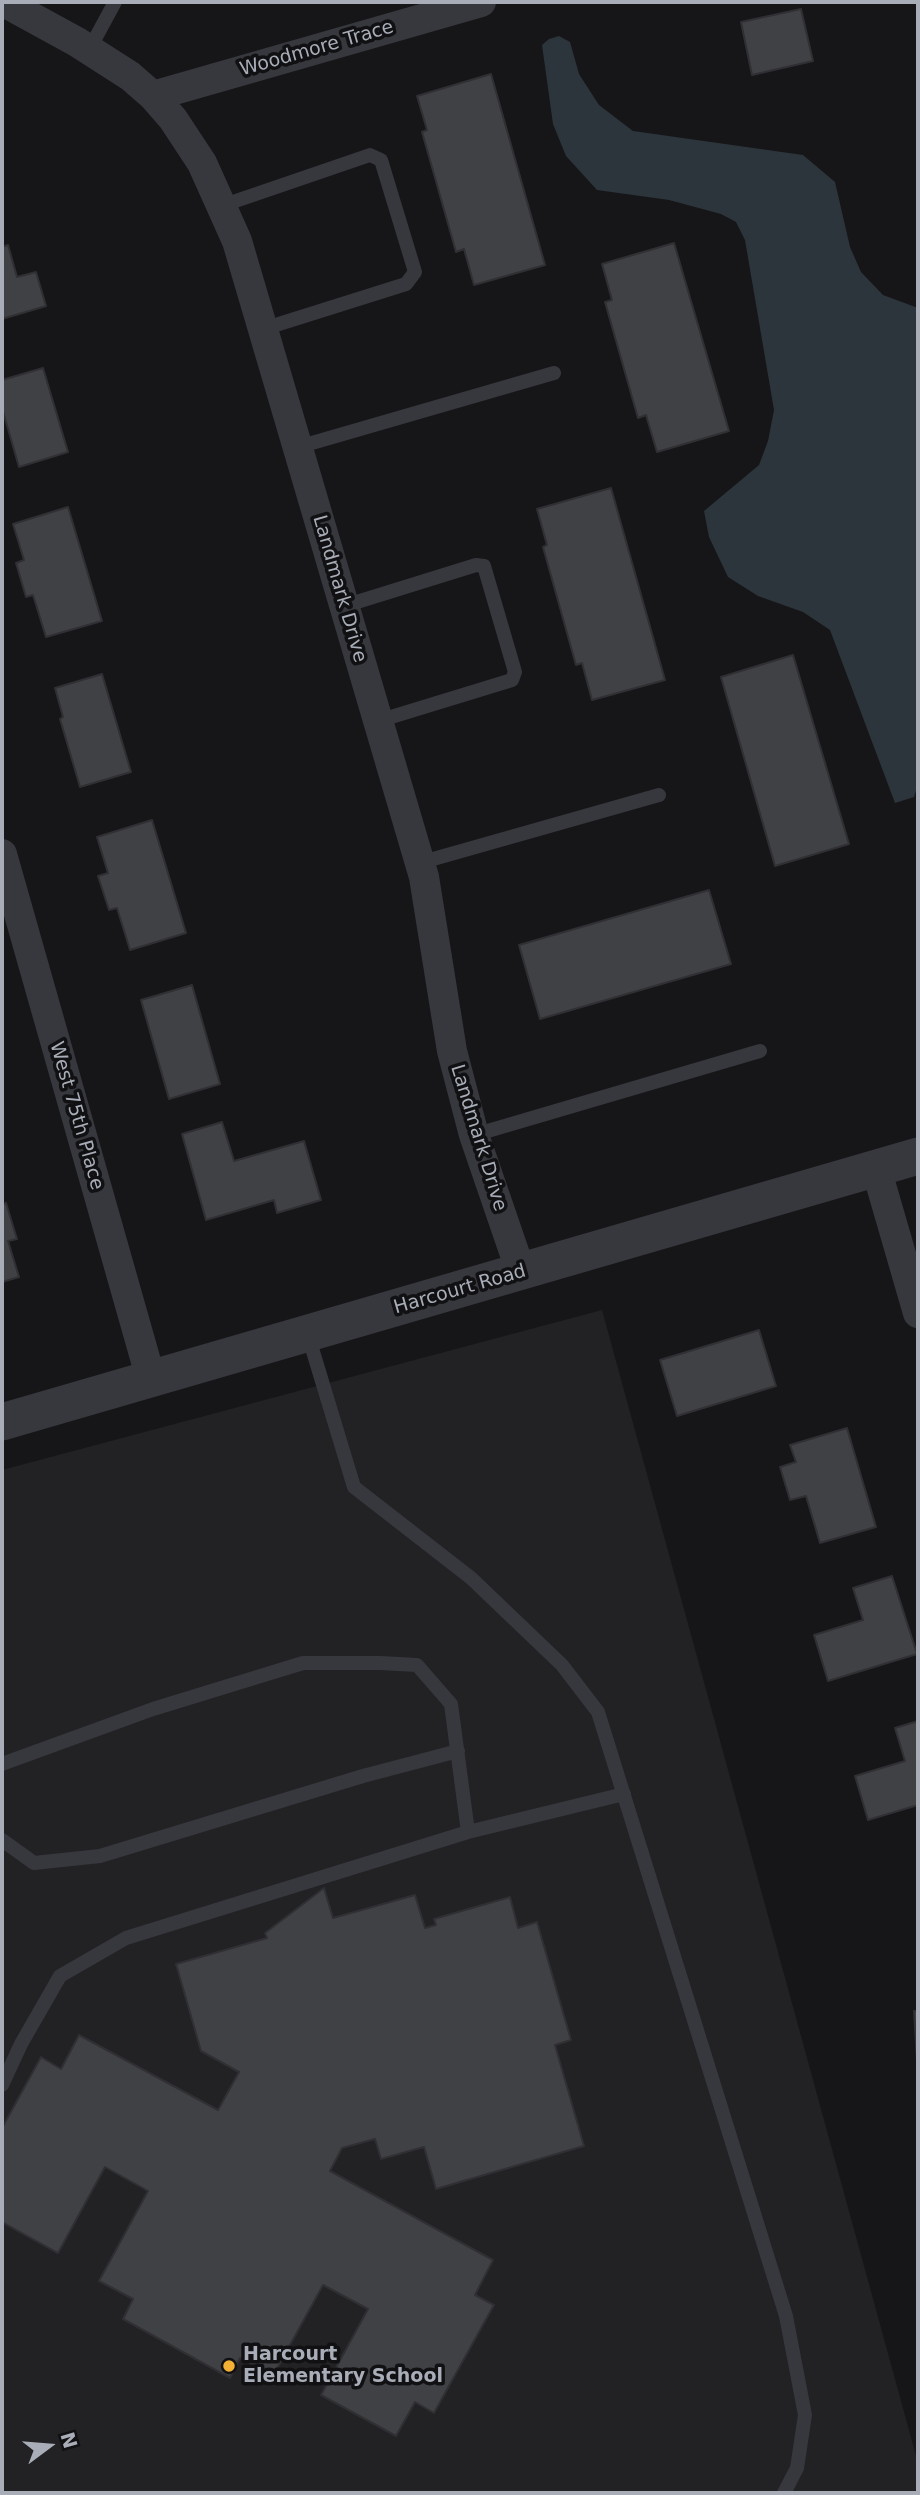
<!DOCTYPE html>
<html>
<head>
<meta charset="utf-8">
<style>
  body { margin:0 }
  #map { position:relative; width:920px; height:2495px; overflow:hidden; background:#161618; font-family:"DejaVu Sans",sans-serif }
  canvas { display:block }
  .frame { position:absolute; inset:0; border:4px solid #a8adb8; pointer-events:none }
  .north { position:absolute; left:14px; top:2411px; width:70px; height:70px; -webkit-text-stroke:5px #111113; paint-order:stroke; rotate:74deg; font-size:19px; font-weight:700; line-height:28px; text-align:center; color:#a8adb8 }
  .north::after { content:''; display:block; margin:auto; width:24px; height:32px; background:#a8adb8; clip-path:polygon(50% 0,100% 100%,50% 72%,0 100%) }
</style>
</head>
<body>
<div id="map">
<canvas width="920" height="2495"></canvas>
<div class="frame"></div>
<div class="north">N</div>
</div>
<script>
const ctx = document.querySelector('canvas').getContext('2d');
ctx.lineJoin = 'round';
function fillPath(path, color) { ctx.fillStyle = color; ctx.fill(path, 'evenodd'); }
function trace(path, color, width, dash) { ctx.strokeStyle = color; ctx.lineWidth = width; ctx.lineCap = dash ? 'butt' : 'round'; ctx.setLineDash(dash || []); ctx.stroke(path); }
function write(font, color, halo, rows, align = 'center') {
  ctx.font = font + ' "DejaVu Sans",sans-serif'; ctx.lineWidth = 7; ctx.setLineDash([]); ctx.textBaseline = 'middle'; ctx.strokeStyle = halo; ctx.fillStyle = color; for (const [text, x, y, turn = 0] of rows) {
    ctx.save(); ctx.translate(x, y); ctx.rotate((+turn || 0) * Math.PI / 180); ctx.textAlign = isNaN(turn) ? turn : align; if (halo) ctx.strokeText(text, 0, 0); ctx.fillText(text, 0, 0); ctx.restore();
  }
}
fillPath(new Path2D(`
  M602 1310 918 2463V2493H2V1470Z`), '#222225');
fillPath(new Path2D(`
  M559 36 570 42 579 74 599 105 633 131 803 155 835 182 850 247 861 272 883 295 918 308V784L914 797 895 803 830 630 803 612 758 596 728 577 709 537 704 511 759 465 768 441 774 410 745 240 736 222 721 214 669 200 597 190 566 156 553 124 542 45 549 39Z`), '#2c353c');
const building = new Path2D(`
  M801 9 813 61 752 75 741 22Z
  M491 74 545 265 474 285 464 249 456 252 422 132 427 130 417 96Z
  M674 243 729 431 657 452 646 415 638 418 605 302 612 300 602 264Z
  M8 245 17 277 36 272 46 306 2 319V247Z
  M43 368 68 452 19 467 2 408V380Z
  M611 488 665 680 592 700 582 663 576 665 543 547 547 545 537 509Z
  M68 507 102 621 46 637 33 595 26 597 16 563 24 560 13 524Z
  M793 655 849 844 775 866 721 677Z
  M102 674 131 772 80 787 60 719 63 717 55 688Z
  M152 820 186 933 130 950 117 908 109 910 98 876 108 873 97 837Z
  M709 890 731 964 540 1019 519 945Z
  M192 985 220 1084 169 1099 141 1000Z
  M222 1122 234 1161 304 1141 321 1200 277 1213 274 1200 206 1220 182 1134Z
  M6 1203 17 1239 8 1241 19 1277 2 1282V1204Z
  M759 1330 776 1386 677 1416 660 1360Z
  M847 1428 876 1527 820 1543 806 1496 790 1500 780 1467 796 1462 790 1445Z
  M892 1576 917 1654 828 1681 814 1635 863 1620 853 1588Z
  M918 1721V1805L868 1820 855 1776 905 1761 895 1728Z
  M324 1888 333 1918 415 1895 425 1928 436 1925 434 1919 510 1897 518 1928 537 1922 571 2040 555 2045 584 2146 436 2189 424 2147 381 2159 375 2139 342 2148 330 2171 493 2260 475 2295 494 2305 434 2413 415 2402 396 2436 321 2395 368 2309 323 2285 273 2376 240 2358 230 2378 123 2319 133 2299 99 2281 148 2191 105 2167 58 2253 2 2222V2128L41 2057 61 2069 79 2035 218 2110 239 2072 201 2051 176 1964 267 1938 265 1933Z
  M914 2011H918V2077Z`);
fillPath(building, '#404145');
trace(building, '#303034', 2);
trace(new Path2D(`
  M89 50 115 2
  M221 206 370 155 381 160 415 272 406 284 263 329
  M298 447 554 373
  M344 606 476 565 484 566 515 672 512 680 378 721
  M419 863 659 795
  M474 1135 760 1051
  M308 1335 354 1487 471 1578 562 1665 598 1712 786 2316 805 2415 797 2468 784 2493
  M2 1764 153 1709 303 1663H380L417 1665 451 1704 468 1832 624 1794
  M2 1840 34 1863 100 1856 363 1776 458 1751
  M2 2085 21 2044 60 1976 126 1938 468 1832`), '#37383d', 14);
trace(new Path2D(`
  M4 2 77 42 130 76 153 96 173 119 202 163 237 241 424 877 452 1051 474 1135 521 1272
  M153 96 481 2
  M2 854 151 1379
  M876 1168 918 1313`), '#37383d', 30);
trace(new Path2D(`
  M2 1422 918 1156`), '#37383d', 37);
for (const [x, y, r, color] of [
  [229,2366,7,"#f2b134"]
]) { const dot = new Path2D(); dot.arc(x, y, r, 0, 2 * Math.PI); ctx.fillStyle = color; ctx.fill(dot); trace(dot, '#111113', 2.5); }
write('19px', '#a8adb8', '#111113', [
  ["Woodmore Trace",317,49,-16],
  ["Landmark Drive",339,589,74],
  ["West 75th Place",76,1116,74],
  ["Landmark Drive",478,1138,73],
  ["Harcourt Road",460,1290,-16]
]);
write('bold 19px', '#a8adb8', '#111113', [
  ["Harcourt",243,2355],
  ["Elementary School",243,2377]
], 'left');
</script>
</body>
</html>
